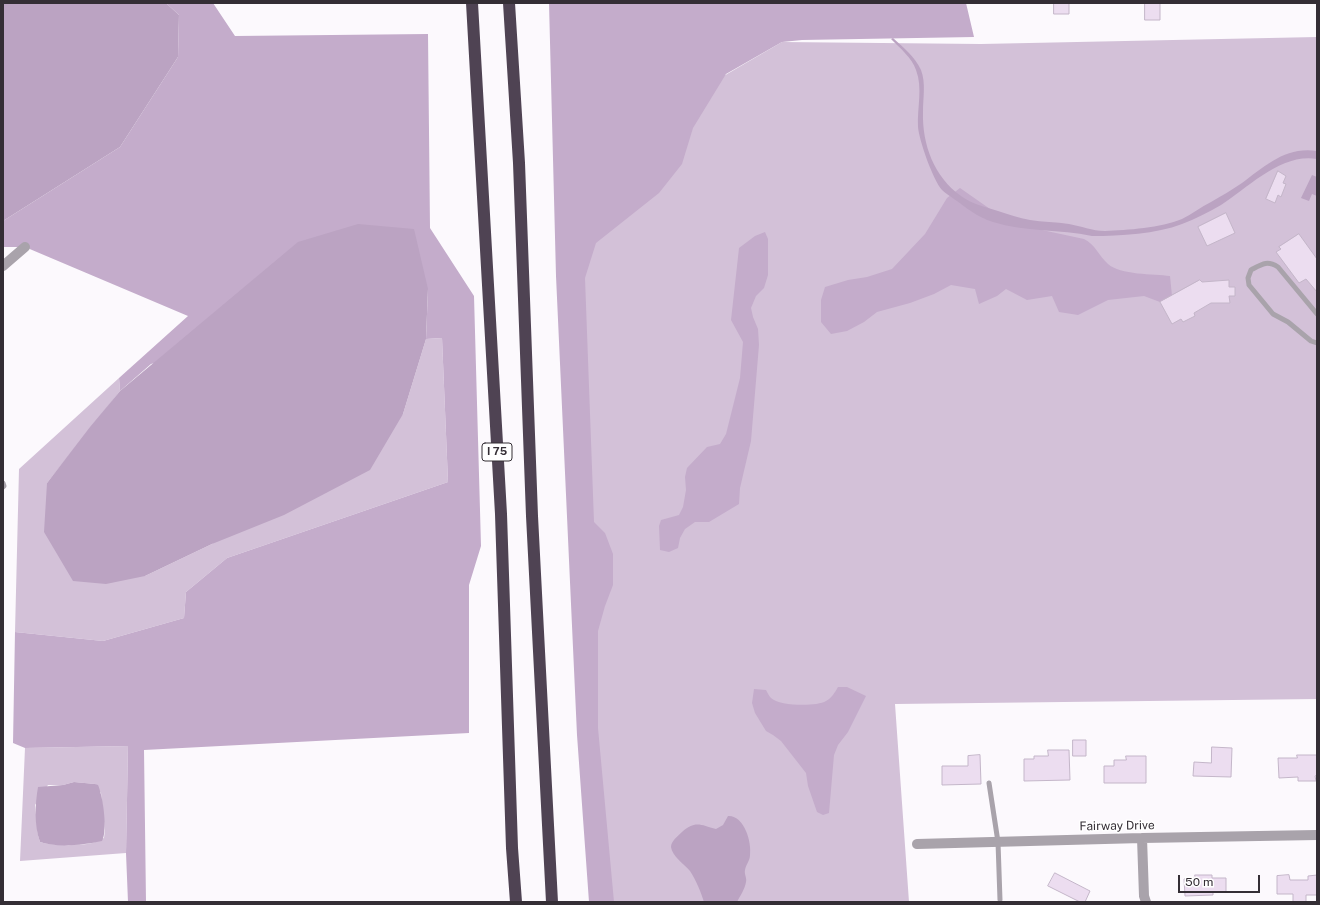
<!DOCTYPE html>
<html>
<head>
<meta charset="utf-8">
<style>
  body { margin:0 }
  #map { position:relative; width:1320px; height:905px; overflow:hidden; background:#fcf9fd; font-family:"Public Sans",sans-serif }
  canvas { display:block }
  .frame { position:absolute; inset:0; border:4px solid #342e35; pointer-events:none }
  .scale { position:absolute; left:1178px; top:875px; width:82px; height:18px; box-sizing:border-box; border:2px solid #342e35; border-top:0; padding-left:5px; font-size:12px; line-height:14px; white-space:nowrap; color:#342e35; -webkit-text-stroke:3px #fff; paint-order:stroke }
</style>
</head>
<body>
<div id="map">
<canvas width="1320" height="905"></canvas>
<div class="frame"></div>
<div class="scale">50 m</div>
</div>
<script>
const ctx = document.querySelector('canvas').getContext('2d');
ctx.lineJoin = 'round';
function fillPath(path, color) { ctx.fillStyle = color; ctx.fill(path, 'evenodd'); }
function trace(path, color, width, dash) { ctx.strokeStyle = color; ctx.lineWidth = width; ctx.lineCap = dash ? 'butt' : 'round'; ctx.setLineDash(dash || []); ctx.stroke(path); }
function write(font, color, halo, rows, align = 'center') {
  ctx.font = font + ' "Public Sans",sans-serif'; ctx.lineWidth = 3; ctx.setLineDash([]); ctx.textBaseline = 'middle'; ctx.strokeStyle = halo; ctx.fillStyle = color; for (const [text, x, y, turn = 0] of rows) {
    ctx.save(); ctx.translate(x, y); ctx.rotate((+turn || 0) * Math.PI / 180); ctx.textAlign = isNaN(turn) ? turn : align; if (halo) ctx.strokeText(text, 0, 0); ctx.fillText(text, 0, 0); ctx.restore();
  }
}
fillPath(new Path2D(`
  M1317 37V699L895 704 909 902H596L576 274 631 130 782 42 981 44Z
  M442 338 448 482 227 558 186 592 184 618 103 641 15 632 19 469 119 378 120 391 47 483 145 576 212 544 403 414 426 339Z
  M128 746 126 853 20 861 25 748ZM74 782 95 784 101 793 105 830 104 838C100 839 96 842 92 843 80 846 52 846 40 842L38 835 35 805 48 785H63Z`), '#d3c1d8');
fillPath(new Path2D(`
  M166 3H213L235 36 428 34 430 228 474 296 481 546 469 585V733L144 750 146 902H128L126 853 128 746 25 748 13 743 15 632 103 641 184 618 186 592 227 558 448 482 442 338 426 339 428 289 151 364 120 391 119 378 188 316 25 247H3V221L120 147 178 57 179 15Z
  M549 3H966L974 37 802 40 782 42 726 74 693 128 682 164 659 193 596 243 585 278 594 522 605 533 613 554V585L605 606 598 631V728L614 902H589L577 735 556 276Z
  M960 188 990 209 1028 227 1084 239C1095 244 1099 256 1108 264 1120 275 1154 274 1170 276L1172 296 1160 302 1144 296 1108 300 1078 315 1059 312 1052 296 1027 300 1006 289 997 296 979 304 975 289 951 285 934 294 910 303 877 312 864 322 847 331 831 334 821 322V300L825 287 848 280 867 277 892 269 925 234 947 198Z
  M765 232 768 239V275L764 288 756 296 751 308 753 317 758 329 759 345 751 441 740 488 739 504 709 522H695L685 529 680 538 678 548 669 552 660 550 659 526 661 520 679 515 683 507 686 490 685 477 687 468 707 447 720 444 726 434 740 378 743 342 731 320 739 248 755 236Z
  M838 687H847L866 696 848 732 838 745 834 755 829 813 823 815 817 812 808 786 806 773 781 741 773 735 766 731 755 713 752 703 754 689 766 690C767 692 769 696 771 698 779 706 816 707 826 701 832 698 835 692 838 687Z`), '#c4accb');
fillPath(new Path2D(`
  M3 3H166L179 15 178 57 120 147 3 221Z
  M893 38C903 47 915 57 921 70 926 83 923 98 923 112 922 144 934 177 961 196 972 204 985 207 998 211 1008 214 1019 218 1030 220 1042 222 1056 222 1069 224 1081 226 1092 231 1105 231 1127 230 1161 228 1182 219 1192 214 1201 207 1211 202 1221 196 1232 190 1242 183 1265 166 1286 146 1317 151V159C1281 153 1249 187 1221 205 1209 212 1195 219 1182 224 1156 234 1121 236 1092 236 1060 229 1025 232 993 222 977 217 967 208 954 199 950 196 945 193 942 190 933 180 919 140 918 127 917 108 923 88 916 70 912 58 900 48 891 39Z
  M1312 175 1317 177V196L1312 194 1309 201 1301 198Z
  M358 224 414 229 428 289 426 339 403 414 370 470 284 515 212 544 145 576 106 584 73 581 44 532 47 483 90 427 120 391 298 242Z
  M74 782 95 784 98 785C103 796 108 831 102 841 84 845 57 848 40 842 34 825 35 805 38 787L63 785Z
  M728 816C744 815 752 842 750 855 750 861 746 864 745 870 744 874 747 878 746 882 745 889 740 896 737 902H704C701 892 696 880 690 871 684 864 672 856 671 847 671 841 678 836 682 832 695 820 701 825 716 829L723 825Z`), '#bba3c2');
const building = new Path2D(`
  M1054 3H1069V14H1054Z
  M1145 3H1160V20H1145Z
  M1278 171 1286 176 1283 183 1286 184 1281 197 1278 195 1275 203 1266 199Z
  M1226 213 1235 233 1207 246 1198 227Z
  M1299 234 1317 259V292L1306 279 1299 283 1276 252 1281 249 1279 247Z
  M1200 280 1202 282 1229 280V287H1235V296H1229L1230 303H1211L1194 313 1195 316 1183 322 1181 319 1172 324 1160 302Z
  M1073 740H1086V756H1073Z
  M1212 747 1232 748 1231 777 1193 776 1194 762 1211 763Z
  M1048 750H1069L1070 780 1024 781V759H1034V756H1048Z
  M980 755 981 784 942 785V766H968V756Z
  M1297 755H1317V775L1315 776 1316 781H1298V777L1279 778 1278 758H1297Z
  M1126 756H1146V783H1104V766H1114V760H1126Z
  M1055 873 1090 891 1085 902H1080L1048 886Z
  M1195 875H1212V878H1226V892H1213V895L1185 896 1184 879 1195 878Z
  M1289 875 1290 880H1308V876L1317 875V895H1306V902H1293V894H1277V876Z`);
fillPath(building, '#ecddf0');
trace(building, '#c4b6c9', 1);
trace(new Path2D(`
  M1317 314 1278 267C1267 260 1262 264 1251 270L1248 278 1249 285 1273 314 1288 322 1311 341 1317 343
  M3 483 4 486 3 487
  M989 783 998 842 1000 900`), '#a9a3ab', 5);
trace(new Path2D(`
  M3 266 25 247
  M1142 838 1144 896 1146 902
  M917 844 1142 838 1317 835`), '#a9a3ab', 10);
trace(new Path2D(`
  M472 3 501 514 512 848 516 902
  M509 3 519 163 532 516 552 902`), '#4f4353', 12);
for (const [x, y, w] of [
  [497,452,30]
]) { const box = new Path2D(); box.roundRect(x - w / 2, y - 9, w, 18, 3); ctx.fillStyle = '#fff'; ctx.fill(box); trace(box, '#342e35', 1); }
write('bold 11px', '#342e35', null, [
  ["I 75",497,452]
]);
write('12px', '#342e35', '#fff', [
  ["Fairway Drive",1117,826,-1]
]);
</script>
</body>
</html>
